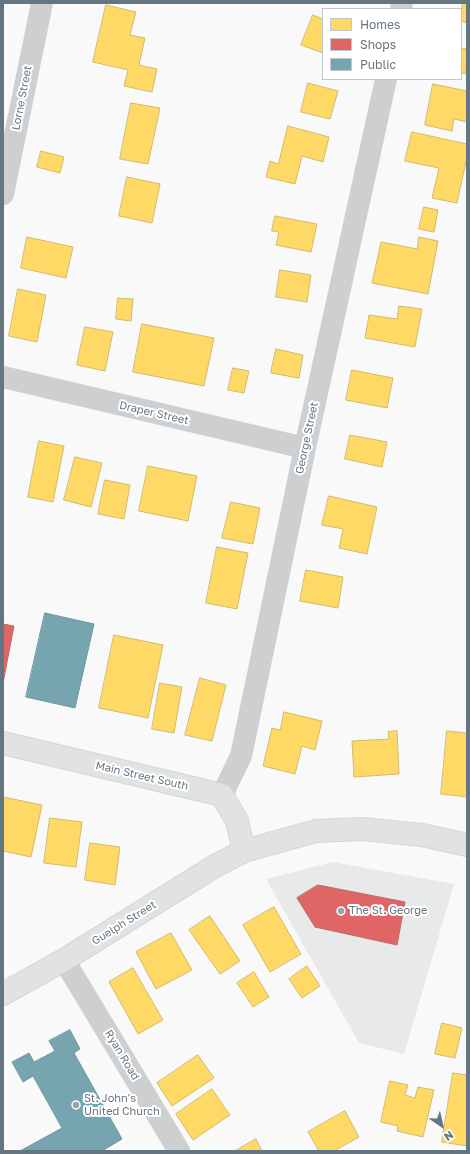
<!DOCTYPE html>
<html>
<head>
<meta charset="utf-8">
<style>
  body { margin:0 }
  #map { position:relative; width:470px; height:1154px; overflow:hidden; background:#f9f9f9; font-family:"Golos Text",sans-serif }
  canvas { display:block }
  .frame { position:absolute; inset:0; border:4px solid #657683; pointer-events:none }
  .legend { position:absolute; left:322px; top:8px; width:140px; height:72px; box-sizing:border-box; background:#fff; border:1px solid #c1c8cd; margin:0; padding:5px 7px; list-style:none; font-size:12px; color:#657683 }
  .legend li { display:flex; align-items:center; gap:8px; height:20px }
  .legend b { width:20px; border:1px solid #c1c8cd }
  .north { position:absolute; left:422px; top:1106px; width:40px; height:40px; -webkit-text-stroke:3px #fff; paint-order:stroke; rotate:146deg; font-size:11px; font-weight:700; line-height:16px; text-align:center; color:#657683 }
  .north::after { content:''; display:block; margin:auto; width:14px; height:18px; background:#657683; clip-path:polygon(50% 0,100% 100%,50% 72%,0 100%) }
</style>
</head>
<body>
<div id="map">
<canvas width="470" height="1154"></canvas>
<div class="frame"></div>
<ul class="legend">
<li><b style="height:11px;background:#ffd966"></b>Homes</li>
<li><b style="height:11px;background:#e06666"></b>Shops</li>
<li><b style="height:11px;background:#76a5af"></b>Public</li>
</ul>
<div class="north">N</div>
</div>
<script>
const ctx = document.querySelector('canvas').getContext('2d');
ctx.lineJoin = 'round';
function fillPath(path, color) { ctx.fillStyle = color; ctx.fill(path, 'evenodd'); }
function trace(path, color, width, dash) { ctx.strokeStyle = color; ctx.lineWidth = width; ctx.lineCap = dash ? 'butt' : 'round'; ctx.setLineDash(dash || []); ctx.stroke(path); }
function write(font, color, halo, rows, align = 'center') {
  ctx.font = font + ' "Golos Text",sans-serif'; ctx.lineWidth = 4; ctx.setLineDash([]); ctx.textBaseline = 'middle'; ctx.strokeStyle = halo; ctx.fillStyle = color; for (const [text, x, y, turn = 0] of rows) {
    ctx.save(); ctx.translate(x, y); ctx.rotate((+turn || 0) * Math.PI / 180); ctx.textAlign = isNaN(turn) ? turn : align; if (halo) ctx.strokeText(text, 0, 0); ctx.fillText(text, 0, 0); ctx.restore();
  }
}
fillPath(new Path2D(`
  M333 862 454 884 404 1054 359 1043 266 879Z`), '#e8e9e9');
const homes = new Path2D(`
  M463 3H467V23L461 21V12Z
  M106 5 136 12 130 35 145 38 139 65 157 69 152 92 124 86 128 70 93 62Z
  M313 15 323 19V53L301 45Z
  M461 48 467 49 466 74 461 73Z
  M308 83 338 91 330 119 301 112Z
  M433 84 467 91V122L454 119 452 131 425 125Z
  M131 103 160 108 148 164 120 159Z
  M288 126 329 137 323 162 302 156 295 184 266 177 270 161 278 164Z
  M412 132 467 144V157L457 203 432 198 439 168 405 161Z
  M41 151 64 157 60 173 37 167Z
  M127 177 160 184 152 223 119 216Z
  M424 207 438 210 434 232 419 229Z
  M275 216 317 224 311 252 276 245 279 232 272 231Z
  M27 237 73 247 66 278 21 268Z
  M419 237 438 241 428 294 372 283 381 242 417 249Z
  M280 270 311 275 307 302 276 297Z
  M18 289 46 295 37 342 9 336Z
  M118 298 133 299 131 321 116 319Z
  M399 306 422 309 415 347 365 338 369 315 397 319Z
  M142 324 214 338 204 386 133 372Z
  M85 327 113 332 105 371 77 365Z
  M276 349 303 355 299 378 271 373Z
  M233 368 249 371 244 393 228 390Z
  M352 370 393 378 387 408 346 400Z
  M350 435 387 442 382 467 345 459Z
  M39 441 64 446 53 502 28 497Z
  M75 457 102 463 91 507 64 500Z
  M148 466 197 476 188 521 139 511Z
  M105 480 130 485 124 519 98 514Z
  M329 496 377 507 367 554 339 548 343 529 322 525Z
  M231 502 260 508 253 544 222 538Z
  M217 547 248 553 237 609 206 603Z
  M306 570 343 577 338 608 300 601Z
  M114 635 163 645 148 718 99 708Z
  M200 678 226 685 212 741 185 735Z
  M160 683 182 687 174 733 152 729Z
  M284 712 322 721 315 750 302 746 295 774 263 766 272 728 280 730Z
  M397 731 399 774 354 777 352 741 389 739 388 732Z
  M447 731 467 733V797L441 794Z
  M3 797 42 805 31 857 3 851Z
  M50 818 82 822 76 867 44 863Z
  M90 843 120 847 115 885 85 880Z
  M274 907 301 954 270 972 243 925Z
  M210 916 240 961 220 974 189 930Z
  M171 933 192 970 156 989 136 952Z
  M307 966 320 986 302 998 289 979Z
  M133 968 163 1020 138 1034 109 982Z
  M254 972 269 997 253 1007 237 983Z
  M442 1023 462 1028 455 1058 435 1054Z
  M198 1055 214 1078 172 1106 157 1083Z
  M453 1073 467 1075V1146L442 1142Z
  M390 1081 408 1085 405 1095 415 1098 418 1087 434 1090 423 1137 397 1131 398 1126 381 1122Z
  M212 1089 230 1115 193 1140 176 1114Z
  M345 1111 359 1137 334 1151H319L308 1132Z
  M256 1139 262 1151H235Z`);
fillPath(homes, '#ffd966');
trace(homes, '#d1bb6f', 1);
const shops = new Path2D(`
  M3 624 14 626 3 683Z
  M318 885 405 902 397 945 315 927 297 898Z`);
fillPath(shops, '#e06666');
trace(shops, '#bb6b6f', 1);
const public = new Path2D(`
  M45 613 94 624 75 708 26 697Z
  M70 1030 80 1049 74 1053 122 1139 102 1151H20L62 1128 33 1076 23 1082 12 1062 29 1053 34 1062 55 1051 49 1041Z`);
fillPath(public, '#76a5af');
trace(public, '#7197a2', 1);
const secondary = new Path2D(`
  M3 743 222 795 237 821 244 851`);
const primary = new Path2D(`
  M3 994 64 960 215 866 244 851 316 831 362 829 422 835 467 845`);
trace(secondary, '#d5d6d7', 24);
trace(primary, '#d5d6d7', 24);
trace(new Path2D(`
  M401 9 402 3
  M3 194 42 3
  M3 377 305 448
  M222 795 241 756 305 448 386 79
  M64 960 179 1151`), '#cecfd0', 22);
trace(secondary, '#e1e2e2', 22);
trace(primary, '#e1e2e2', 22);
for (const [x, y, r, color] of [
  [341,911,4,"#99a4ac"],
  [76,1105,4,"#99a4ac"]
]) { const dot = new Path2D(); dot.arc(x, y, r, 0, 2 * Math.PI); ctx.fillStyle = color; ctx.fill(dot); trace(dot, '#fff', 1.5); }
write('11px', '#657683', '#fff', [
  ["Lorne Street",22,98,-79],
  ["Draper Street",154,413,13],
  ["George Street",307,438,-78],
  ["Main Street South",142,776,13],
  ["Guelph Street",124,923,-32],
  ["Ryan Road",122,1055,59]
]);
write('11px', '#657683', '#fff', [
  ["The St. George",349,911],
  ["St. John's",84,1099],
  ["United Church",84,1112]
], 'left');
</script>
</body>
</html>
